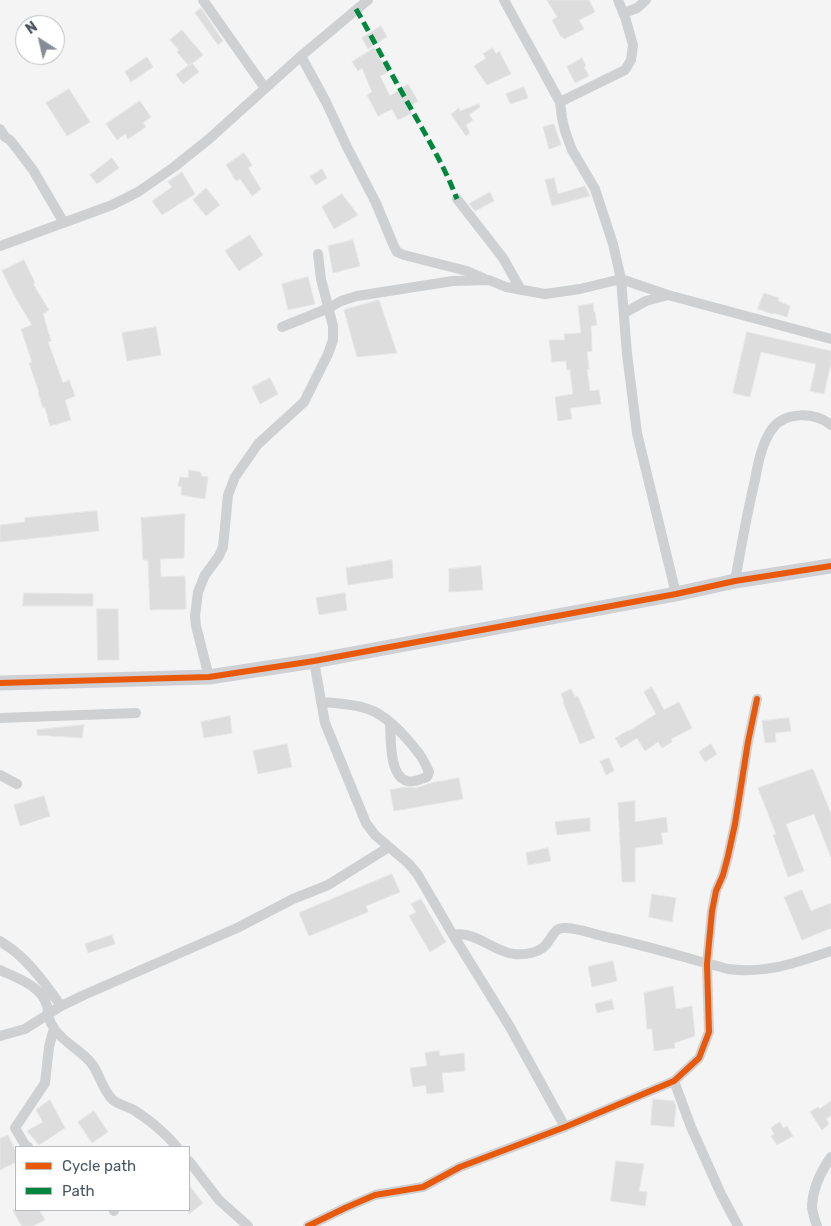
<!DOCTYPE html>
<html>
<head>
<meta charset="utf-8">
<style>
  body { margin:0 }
  #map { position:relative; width:831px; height:1226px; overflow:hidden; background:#f4f4f4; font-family:Rubik,sans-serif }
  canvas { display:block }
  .legend { position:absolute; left:15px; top:1146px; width:175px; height:65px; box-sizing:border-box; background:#fff; border:1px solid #b7bbc0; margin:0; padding:6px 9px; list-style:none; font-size:15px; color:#4a5661 }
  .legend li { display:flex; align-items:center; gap:10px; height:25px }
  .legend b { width:25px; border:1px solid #b7bbc0 }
  .north { position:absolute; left:15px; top:15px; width:50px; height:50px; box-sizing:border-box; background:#fff; border:1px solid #b7bbc0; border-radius:50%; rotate:325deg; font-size:14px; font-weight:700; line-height:20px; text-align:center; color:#4a5661 }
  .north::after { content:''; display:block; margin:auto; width:18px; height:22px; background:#868d94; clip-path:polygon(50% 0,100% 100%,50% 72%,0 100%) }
</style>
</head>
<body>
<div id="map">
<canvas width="831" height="1226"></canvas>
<ul class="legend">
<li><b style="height:6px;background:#e8590c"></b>Cycle path</li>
<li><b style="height:6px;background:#00873e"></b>Path</li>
</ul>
<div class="north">N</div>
</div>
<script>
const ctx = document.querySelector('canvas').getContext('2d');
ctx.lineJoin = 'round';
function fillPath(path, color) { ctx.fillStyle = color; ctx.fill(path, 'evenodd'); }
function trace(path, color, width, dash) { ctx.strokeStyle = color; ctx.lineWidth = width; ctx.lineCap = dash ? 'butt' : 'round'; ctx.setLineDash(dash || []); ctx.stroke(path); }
const building = new Path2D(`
  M547 0H589L595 12 579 20 584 29 564 39 562 36 561 37 552 20 557 17Z
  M201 8 223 41 218 45 195 13Z
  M381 26 387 37 368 49 362 38Z
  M182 30 203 55 189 66 177 52 179 50 170 40Z
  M374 48 388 72 380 76 390 96 408 84 418 101 409 107 412 113 398 120 392 109 378 116 367 95 372 92 362 68 358 71 352 62Z
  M493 48 496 54 499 51 511 74 487 85 474 66 486 58 483 54Z
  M147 57 153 67 131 82 125 72Z
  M582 58 586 66 584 67 589 76 575 83 567 67Z
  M192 63 199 72 183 84 176 75Z
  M524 87 528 98 510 104 506 94Z
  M69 89 90 122 67 136 46 103Z
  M140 101 151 117 143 123 146 127 128 139 125 134 117 140 106 124Z
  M479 104 480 107 469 115 473 120 466 125 470 133 466 136 451 114 459 108 460 111Z
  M554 124 561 145 549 149 543 127Z
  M244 153 252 165 248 168 261 189 252 196 240 179 236 181 226 165Z
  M112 158 119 168 97 184 90 175Z
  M322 169 327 178 316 185 310 177Z
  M182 172 195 194 162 215 152 201 172 187 168 182Z
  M554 178 558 194 585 186 590 196 552 206 545 180Z
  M206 188 220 205 206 216 193 200Z
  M490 192 494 201 475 211 469 204Z
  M342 194 358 215 334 229 322 207Z
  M250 235 263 255 239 271 225 251Z
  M353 240 360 266 333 273 328 246Z
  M24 260 35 283 33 284 49 310 43 314 51 341 48 342 63 383 69 380 75 396 65 400 71 420 50 426 45 407 43 408 38 392H39L29 363 32 362 21 329 32 325 15 297 2 271Z
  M308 277 315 304 288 310 282 284Z
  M764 293 779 298 778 301 790 306 787 317 773 313V314L758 309Z
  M379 300 397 353 357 357 344 310Z
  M593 304 594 312H595L597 325 591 326 592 351 587 352 589 369H587L590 391 599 390 601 404 570 408 572 419 558 421 555 397 573 394 570 370H567L566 361 552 362 549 340H565L564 334 581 333 578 306Z
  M156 327 161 355 127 361 122 333Z
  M747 332 831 351V363L824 394 810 391 816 364 761 352 750 397 733 393Z
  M270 378 278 394 260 404 252 387Z
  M189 470 201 472V476L208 477 205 499 181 495 182 487 178 486 180 477 188 478Z
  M97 511 99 531 0 542V525L25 522V518Z
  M185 514 184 558 160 559 161 577 185 576 186 609 150 610 148 560H143L141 518Z
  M392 560 393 578 348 585 346 568Z
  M481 566 483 590 449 592V569Z
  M24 593 93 594V606H23Z
  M345 593 347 610 319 615 316 598Z
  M97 609H118L119 660H98Z
  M652 687 664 710 679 702 692 728 671 739 672 742 662 748 658 742 645 751 637 738 621 748 615 738 629 730V731L656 714 644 692Z
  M571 689 575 697 578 696 595 738 580 744 563 702H564L561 694Z
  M230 716 232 733 204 738 201 722Z
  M789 718 791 731 775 733 776 742 765 743 762 721Z
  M84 725 82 738 37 735V730Z
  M287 744 292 767 258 774 253 751Z
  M711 744 717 754 705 762 699 752Z
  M609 758 614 771 606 775 600 761Z
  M813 769 831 814V857L814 814 786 824 804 871 788 877 773 835 776 834 758 788Z
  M459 778 463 799 394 811 390 790 405 787 416 788 431 783Z
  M44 796 50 816 20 826 14 805Z
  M635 801V822L666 817 668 832 661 833 663 844 635 848V882H622L618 803Z
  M590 818V831L557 835 555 822Z
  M548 848 551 861 528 865 526 853Z
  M392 874 400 892 366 906 368 912 309 936 299 913Z
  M802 890 811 911 831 903V928L802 940 784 897Z
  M652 894 676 898 672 922 649 917Z
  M421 899 446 942 430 952 409 916 416 912 411 904Z
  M112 935 115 944 88 953 85 944Z
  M613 961 617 981 592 987 588 967Z
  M673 986 676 1009 692 1006 695 1036 674 1043 675 1048 654 1051 652 1029H647L644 993Z
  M612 1000 614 1009 597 1013 595 1004Z
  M439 1051 440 1056 464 1053 465 1071 442 1073 444 1092 427 1094 426 1085 413 1087 410 1068 427 1066 425 1053Z
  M653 1099 674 1101 676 1106 674 1127 651 1125Z
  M50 1100 65 1128 39 1145 27 1131 43 1122 36 1110Z
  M831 1101V1115L826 1119 829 1124 822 1130 810 1112 818 1107 819 1109Z
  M94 1111 108 1132 92 1143 78 1122Z
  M780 1122 783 1128 787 1126 793 1136 777 1145 771 1136 774 1134 771 1128Z
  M8 1135 16 1152V1162L0 1170V1139Z
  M616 1161 644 1164 639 1191 647 1192 645 1206 611 1201Z
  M189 1185 203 1203 189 1214Z
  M13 1210H39L45 1220 33 1226H22Z`);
fillPath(building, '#ddddde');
trace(building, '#e5e6e7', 1);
trace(new Path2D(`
  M203 0 265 88
  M504 0 560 102 562 118 565 131 572 150 595 189 613 244 621 279 627 354 637 433 676 594
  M624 13 637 8 646 0
  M301 56 326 102 347 147 376 203 393 244 397 252 404 255 467 271 483 278
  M560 102 625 70 631 60 633 45 625 17 618 0
  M0 129 5 137 10 140 14 145 33 170 64 223
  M457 199 503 258 521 290
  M0 246 112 205 138 192 174 167 209 139 301 56 368 0
  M624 313 646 301 668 295
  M282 327 329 308 341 301 357 296 453 281 489 280 506 287 545 294 580 289 621 279 668 295 831 339
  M735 581C741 547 747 513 755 480 758 463 762 443 772 429 785 411 815 412 831 425
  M314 661 325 723 366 823 375 835 409 864 418 875 453 935 510 1027 565 1127
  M209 677 196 626 195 616 198 592 205 575 219 556 223 547 228 495 235 477 258 444 304 402 328 354 333 340V326L321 279 318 254
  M321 702C335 703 355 704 368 709 387 715 408 739 420 755 424 760 426 766 429 772L427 777C421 779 414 783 407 781 389 776 391 739 390 723
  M0 718 136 713
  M0 775 17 784
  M453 935C475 930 493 952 514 954 526 955 541 953 548 942 554 935 554 928 565 928 577 928 590 933 602 936 645 945 686 958 728 969 766 974 795 963 831 951
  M0 941C4 944 9 947 13 950 32 965 47 986 61 1006
  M0 970C17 978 42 986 47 1006 48 1008 47 1011 48 1014 49 1019 52 1026 56 1031 66 1044 82 1051 92 1064 100 1075 103 1091 113 1100 119 1105 127 1106 134 1110 152 1122 163 1131 177 1147
  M0 1036 25 1029 61 1006 84 995 237 928 293 899 328 885 389 847
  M674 1081 691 1127 721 1194 738 1226
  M28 1147 25 1145 15 1128 45 1083 49 1047 54 1028
  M189 1161 219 1200 248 1226
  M114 1210V1211
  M308 1226 345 1208 375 1195 423 1187 460 1167 565 1127 674 1081 699 1058 709 1032 707 964 712 911 716 891 723 875 728 856 735 824 748 742 757 699
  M817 1226C815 1220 812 1212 812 1206 813 1188 821 1171 831 1157`), '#ced0d2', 10);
trace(new Path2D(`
  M0 683 209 677 314 661 676 594 735 581 831 566`), '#ced0d4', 15);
trace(new Path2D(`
  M356 9C371 35 384 61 399 87 419 124 442 160 457 199`), '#00873e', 5, [10, 5]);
trace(new Path2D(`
  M0 683 209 677 314 661 676 594 735 581 831 566
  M308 1226 345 1208 375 1195 423 1187 460 1167 565 1127 674 1081 699 1058 709 1032 707 964 712 911 716 891 723 875 728 856 735 824 748 742 757 699`), '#e8590c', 6);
</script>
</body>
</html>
